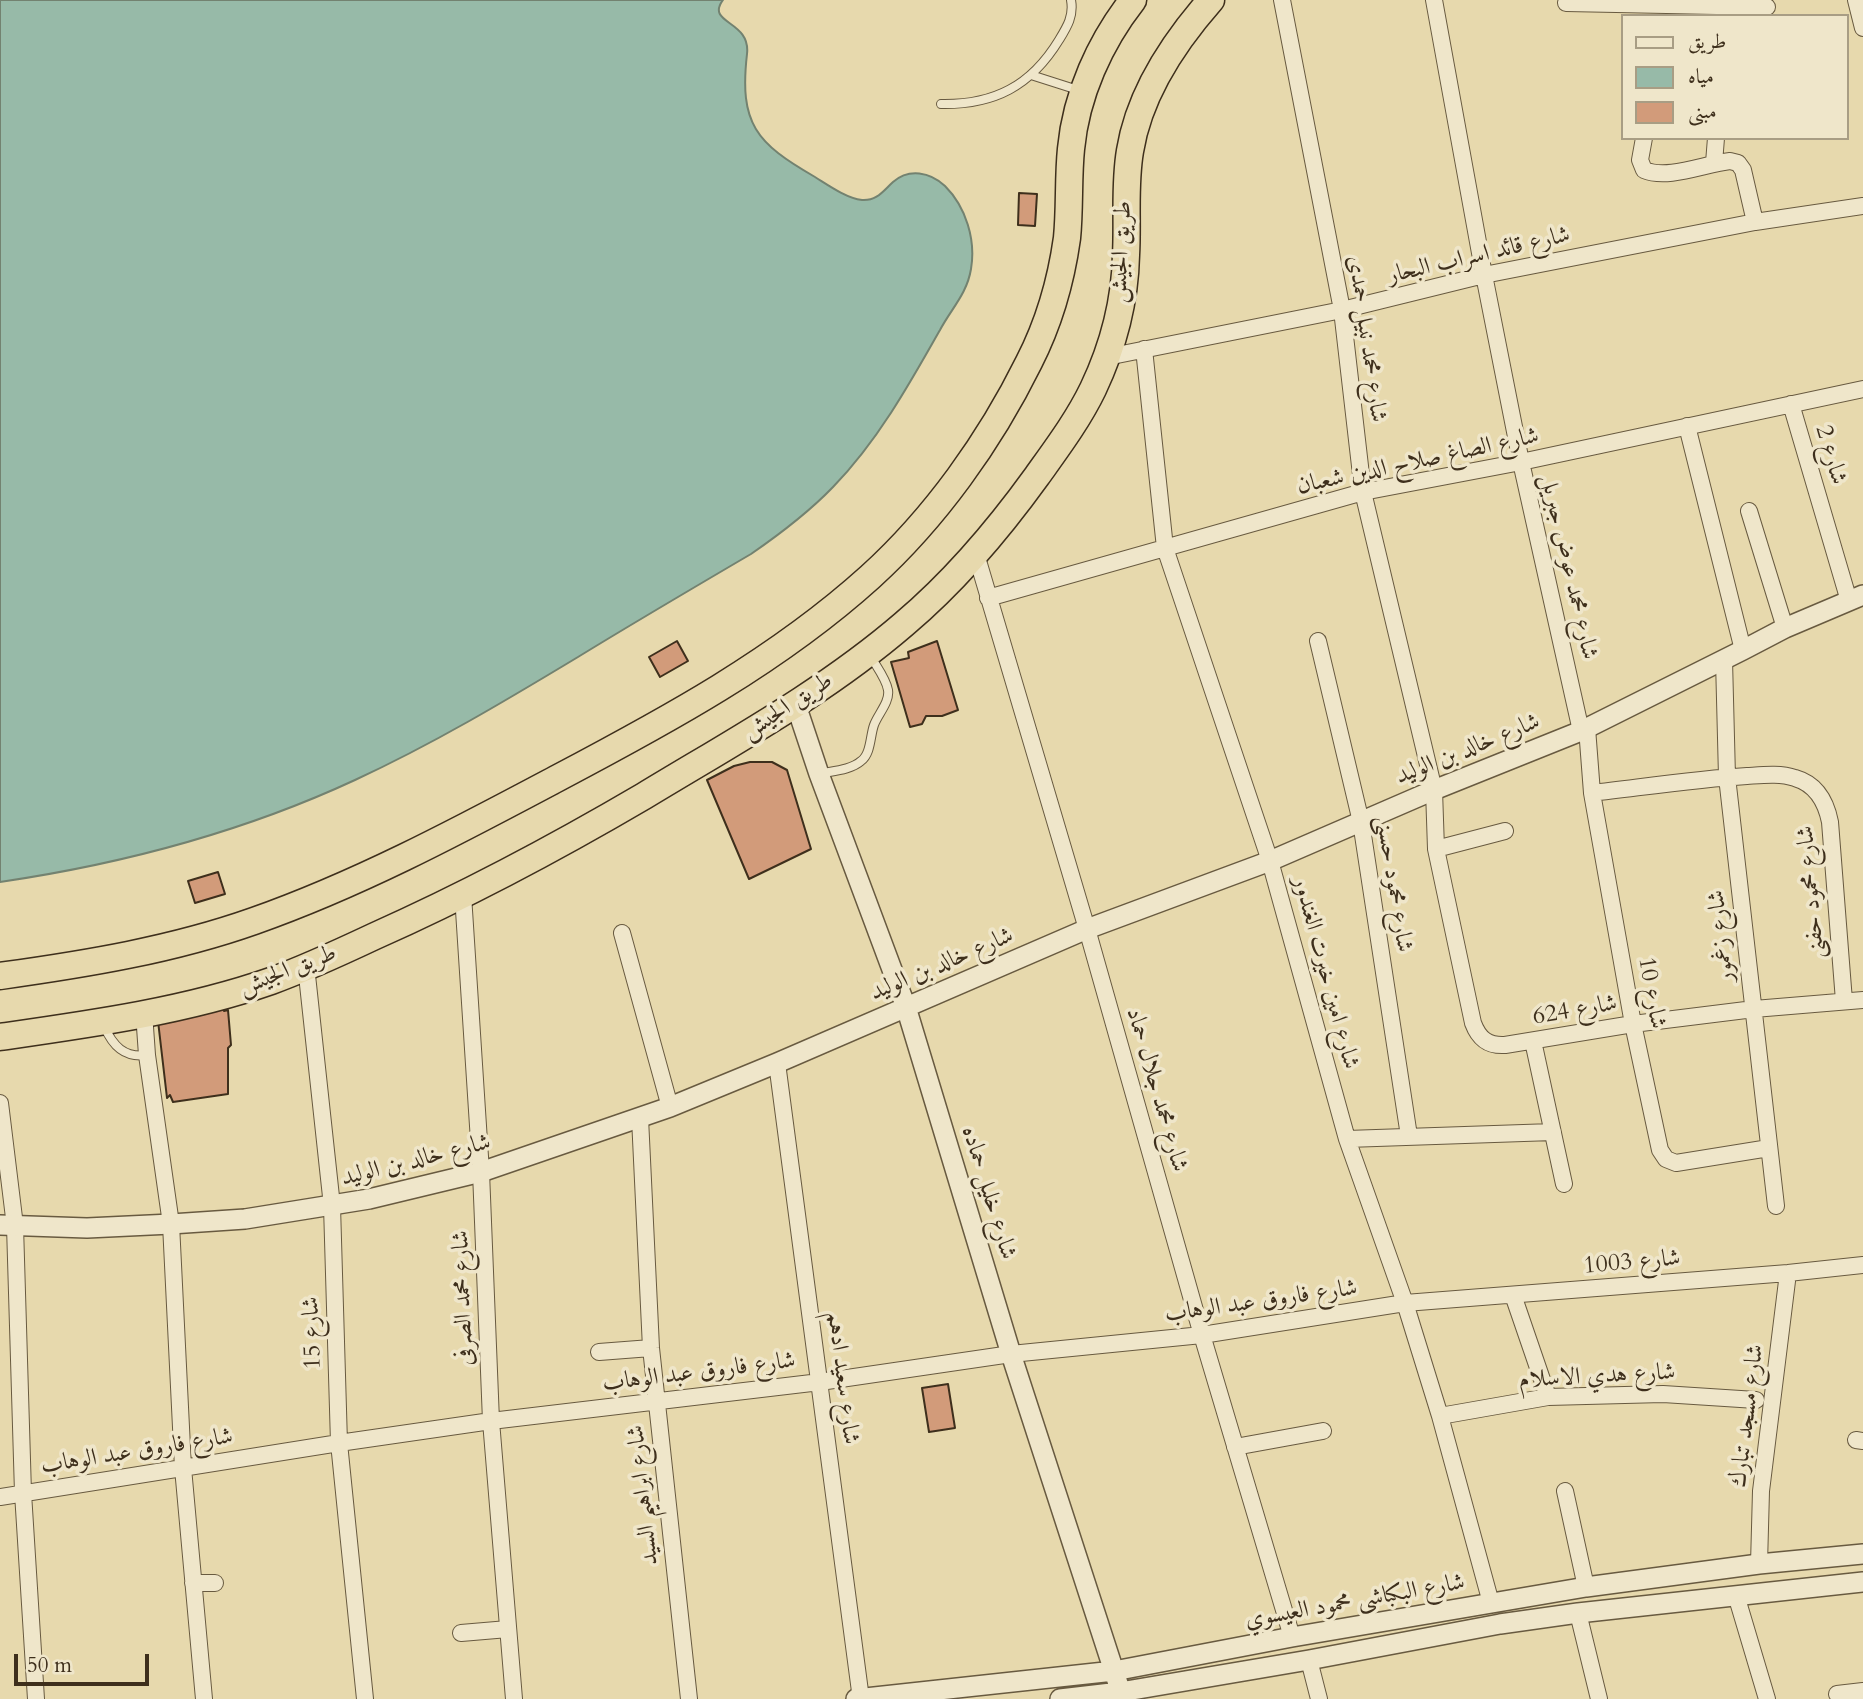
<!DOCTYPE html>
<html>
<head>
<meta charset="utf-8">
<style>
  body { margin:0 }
  #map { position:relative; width:1863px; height:1699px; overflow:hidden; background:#e7d9ad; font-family:Cardo,Amiri,serif }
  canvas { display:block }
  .legend { position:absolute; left:1621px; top:14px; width:228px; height:126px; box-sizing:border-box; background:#efe6ca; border:2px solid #a89d84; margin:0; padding:9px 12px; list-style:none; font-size:21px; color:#3e2f1c }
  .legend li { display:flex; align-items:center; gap:14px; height:35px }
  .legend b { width:35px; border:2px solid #a89d84 }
  .scale { position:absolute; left:14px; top:1654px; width:135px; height:32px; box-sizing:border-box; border:4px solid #3e2f1c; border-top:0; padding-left:9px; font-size:21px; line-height:24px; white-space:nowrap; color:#3e2f1c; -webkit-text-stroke:5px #efe6ca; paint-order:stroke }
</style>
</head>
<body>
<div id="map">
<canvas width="1863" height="1699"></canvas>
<ul class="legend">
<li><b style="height:9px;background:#efe6ca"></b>طريق</li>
<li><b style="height:19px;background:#97baa8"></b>مياه</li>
<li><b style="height:19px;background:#d29b7a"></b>مبنى</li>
</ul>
<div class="scale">50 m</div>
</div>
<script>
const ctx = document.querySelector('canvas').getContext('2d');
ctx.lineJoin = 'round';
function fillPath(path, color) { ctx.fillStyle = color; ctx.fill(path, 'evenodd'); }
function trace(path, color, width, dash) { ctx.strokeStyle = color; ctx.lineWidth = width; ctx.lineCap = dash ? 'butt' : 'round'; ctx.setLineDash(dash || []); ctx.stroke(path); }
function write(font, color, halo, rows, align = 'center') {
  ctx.font = font + ' Cardo,Amiri,serif'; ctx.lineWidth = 7; ctx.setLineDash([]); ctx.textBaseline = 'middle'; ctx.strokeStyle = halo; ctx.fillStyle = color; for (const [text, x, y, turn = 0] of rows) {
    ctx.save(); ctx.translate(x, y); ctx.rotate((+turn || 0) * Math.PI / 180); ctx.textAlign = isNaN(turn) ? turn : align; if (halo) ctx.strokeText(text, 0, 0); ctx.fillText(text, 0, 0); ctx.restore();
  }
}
const water = new Path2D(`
  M0 0H723C705 24 751 20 747 54 739 124 756 143 815 177 828 185 846 198 862 200 877 201 883 191 893 182 909 168 930 172 945 186 966 207 976 240 971 269 967 294 951 309 940 330 909 385 877 442 833 487 808 513 780 534 751 554 693 588 635 622 578 657 505 701 433 744 355 780 243 832 122 864 0 882Z`);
fillPath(water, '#97baa8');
trace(water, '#738270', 2);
const building = new Path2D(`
  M1019 193 1037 194 1035 226 1018 225Z
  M677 641 688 661 660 677 649 657Z
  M937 641 958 710 942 716H926L922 724 910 727 891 662 909 658 908 652Z
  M750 762H772L787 770 811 849 749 879 707 780 734 766Z
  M218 872 225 894 195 903 188 881Z
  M222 1005 224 1011 228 1010 231 1045 228 1048V1094L173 1102 170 1095 167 1098 158 1021Z
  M948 1384 955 1428 929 1432 922 1388Z`);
fillPath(building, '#d29b7a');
trace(building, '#3e2f1c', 2);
const service = new Path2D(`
  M1031 75 1078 90
  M941 104C994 105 1031 86 1059 40 1067 27 1074 16 1071 0
  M819 774C832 771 851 770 861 761 871 754 870 736 874 725 878 714 890 702 888 690 886 678 875 665 870 655
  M104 1026C113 1046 124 1058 147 1055`);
const minor = new Path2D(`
  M1282 0 1342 310 1363 492 1434 790 1436 849 1473 1023C1479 1039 1488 1046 1505 1045L1633 1024 1754 1009 1863 1000
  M1434 0 1484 275 1521 462 1581 731
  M1856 0 1863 28
  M1566 3 1767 7
  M1644 138 1640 160 1644 170C1668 180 1704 164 1730 161L1738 163 1743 170 1755 222
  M1714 163 1716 138
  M1144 349 1165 548 1270 861 1347 1139 1405 1303 1440 1416 1491 1603
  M1107 357 1342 310 1484 275 1755 222 1863 206
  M1791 404 1849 601
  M1687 426 1743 650
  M1749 511 1785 628
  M976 554 1087 929 1202 1335 1292 1637
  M988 598 1363 492 1521 462 1863 389
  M1318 641 1361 822 1409 1136
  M1724 660 1727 777 1776 1206
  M1587 728 1592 793 1633 1024 1660 1150 1666 1159 1676 1163 1769 1148
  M1592 793C1644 787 1695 779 1747 776 1763 775 1780 773 1795 778 1816 784 1826 802 1830 822L1844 1001
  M1436 849 1505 831
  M463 895 481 1172 491 1421 514 1699
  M622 933 670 1107
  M306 966 332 1206 339 1443 365 1699
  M144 1013 147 1055 171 1224 183 1468 204 1699
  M1533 1041 1564 1184
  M777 1063 861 1699
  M0 1103 15 1226 23 1493 36 1699
  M640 1118 651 1348 689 1699
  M1347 1139 1553 1132
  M1513 1295 1548 1397
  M599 1352 651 1348
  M1440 1416 1548 1397 1663 1394 1756 1400
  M1856 1440 1863 1441
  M1235 1447 1323 1431
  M1565 1491 1586 1587
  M0 1497 339 1443 491 1421 820 1382 1011 1354 1202 1335 1405 1303 1788 1273 1863 1265
  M1759 1564 1761 1491 1788 1273
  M193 1583H215
  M1736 1595 1767 1699
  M1578 1613 1599 1699
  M461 1633 508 1629
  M1309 1660 1319 1699
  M1837 1694 1863 1691`);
const tertiary = new Path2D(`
  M796 705 819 774 906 1007 1011 1354 1123 1699
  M0 1225 87 1228 171 1224 245 1219 369 1199 481 1172 670 1107 777 1063 1087 929 1270 861 1434 790 1581 731 1743 650 1785 628 1863 595
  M856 1699 1114 1671 1292 1637 1586 1587 1759 1564 1863 1554
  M1060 1699 1120 1692 1309 1660 1500 1624 1578 1613 1863 1582`);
const trunk = new Path2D(`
  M0 976C86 964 172 950 254 921 359 884 458 831 556 779 666 721 777 661 870 577 935 518 990 441 1029 362 1049 323 1061 281 1067 238 1070 208 1068 178 1071 149 1076 95 1100 42 1133 0
  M0 1037C91 1024 185 1011 271 981 307 968 341 952 375 936 467 895 557 847 644 796 733 742 825 692 904 624 955 581 998 530 1037 476 1057 448 1078 420 1093 389 1113 347 1125 301 1126 255 1128 220 1124 186 1130 151 1139 95 1174 42 1211 0`);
trace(service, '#685a40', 10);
trace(minor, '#685a40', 18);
trace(tertiary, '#685a40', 22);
trace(trunk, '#3e2f1c', 29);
trace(service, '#efe6ca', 8);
trace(minor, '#efe6ca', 16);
trace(tertiary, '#efe6ca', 19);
trace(trunk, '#e7d9ad', 26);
write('24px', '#3e2f1c', '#efe6ca', [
  ["طريق الجيش",1122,252,-87],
  ["شارع قائد اسراب البحار",1479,256,-13],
  ["شارع محمد نبيل حمدى",1366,339,82],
  ["شارع 2",1830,455,74],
  ["شارع الصاغ صلاح الدين شعبان",1418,462,-12],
  ["شارع محمد عوض جبريل",1568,567,77],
  ["طريق الجيش",788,707,-33],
  ["شارع خالد بن الوليد",1468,750,-22],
  ["شارع محمود حسنى",1393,884,81],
  ["شارع محمود حفنى",1812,892,-95],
  ["شارع زغمور",1722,936,-96],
  ["شارع خالد بن الوليد",942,965,-23],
  ["طريق الجيش",288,971,-21],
  ["شارع امين خيرت الغندور",1325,973,75],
  ["شارع 10",1651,993,80],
  ["شارع 624",1575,1011,-10],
  ["شارع محمد جلال حماد",1156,1090,74],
  ["شارع خالد بن الوليد",416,1161,-14],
  ["شارع خليل حماده",988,1193,73],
  ["شارع 1003",1632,1263,-5],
  ["شارع محمد الصرفى",464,1298,-92],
  ["شارع فاروق عبد الوهاب",1261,1302,-8],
  ["شارع 15",313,1333,-92],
  ["شارع فاروق عبد الوهاب",699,1373,-7],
  ["شارع هدي الاسلام",1597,1377,-3],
  ["شارع سعيد ادهم",842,1378,83],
  ["شارع مسجد تبارك",1748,1416,-83],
  ["شارع فاروق عبد الوهاب",137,1452,-9],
  ["شارع ابراهيم السيد",644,1495,-96],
  ["شارع البكباشى محمود العيسوي",1355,1602,-10]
]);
</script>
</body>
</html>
